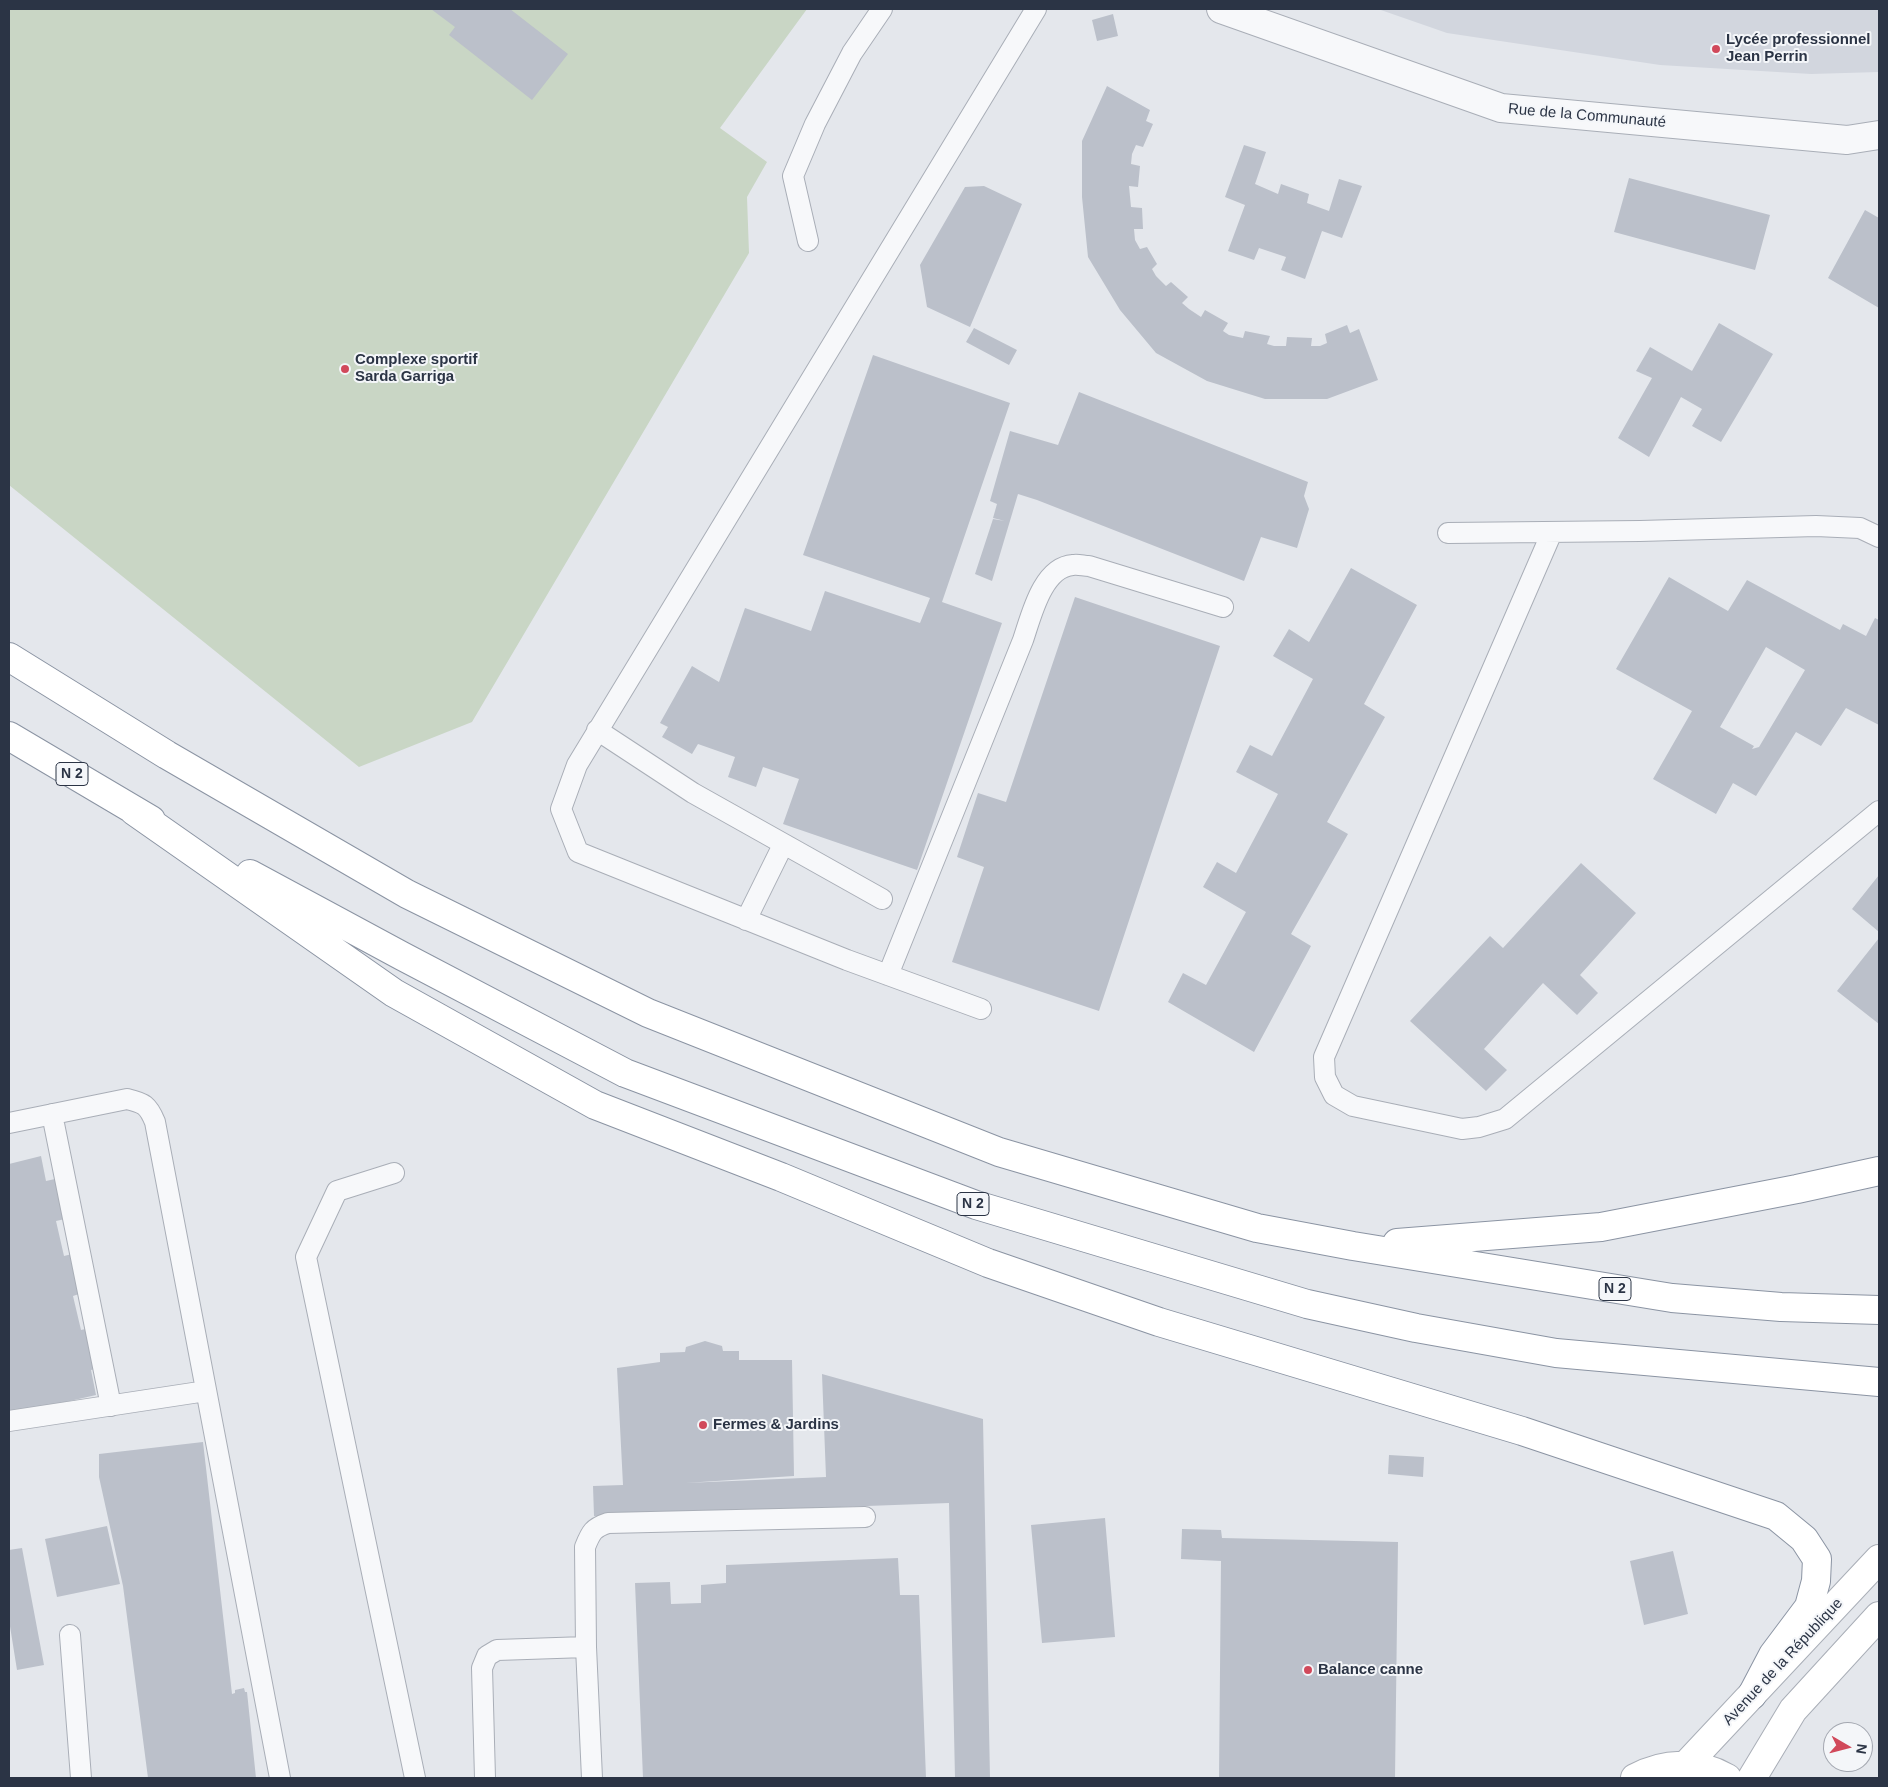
<!DOCTYPE html>
<html>
<head>
<meta charset="utf-8">
<style>
  body { margin:0 }
  #map { position:relative; width:1888px; height:1787px; overflow:hidden; background:#e4e7ec; font-family:Arial,sans-serif }
  canvas { display:block }
  .frame { position:absolute; inset:0; border:10px solid #2b3445; pointer-events:none }
  .north { position:absolute; left:1823px; top:1722px; width:50px; height:50px; box-sizing:border-box; background:#f4f6f9; border:1px solid #a4a8b1; border-radius:50%; rotate:98deg; font-size:14px; font-weight:700; line-height:20px; text-align:center; color:#2b3445 }
  .north::after { content:''; display:block; margin:auto; width:18px; height:22px; background:#d1495b; clip-path:polygon(50% 0,100% 100%,50% 72%,0 100%) }
</style>
</head>
<body>
<div id="map">
<canvas width="1888" height="1787"></canvas>
<div class="frame"></div>
<div class="north">N</div>
</div>
<script>
const ctx = document.querySelector('canvas').getContext('2d');
ctx.lineJoin = 'round';
function fillPath(path, color) { ctx.fillStyle = color; ctx.fill(path, 'evenodd'); }
function trace(path, color, width, dash) { ctx.strokeStyle = color; ctx.lineWidth = width; ctx.lineCap = dash ? 'butt' : 'round'; ctx.setLineDash(dash || []); ctx.stroke(path); }
function write(font, color, halo, rows, align = 'center') {
  ctx.font = font + ' Arial,sans-serif'; ctx.lineWidth = 4; ctx.setLineDash([]); ctx.textBaseline = 'middle'; ctx.strokeStyle = halo; ctx.fillStyle = color; for (const [text, x, y, turn = 0] of rows) {
    ctx.save(); ctx.translate(x, y); ctx.rotate((+turn || 0) * Math.PI / 180); ctx.textAlign = isNaN(turn) ? turn : align; if (halo) ctx.strokeText(text, 0, 0); ctx.fillText(text, 0, 0); ctx.restore();
  }
}
fillPath(new Path2D(`
  M1378 9H1879V72L1811 74 1660 65 1447 33Z`), '#d2d6de');
fillPath(new Path2D(`
  M9 9H807L720 128 767 162 747 197 749 253 472 722 359 767 9 485Z`), '#c9d6c5');
fillPath(new Path2D(`
  M431 9H510L568 54 532 100 449 35 455 27Z
  M1113 14 1118 36 1097 41 1092 20Z
  M1107 86 1150 110 1146 121 1153 124 1143 147 1136 145 1132 154 1131 164 1140 166 1138 187 1129 186 1131 207 1142 208 1143 229H1134L1135 240 1140 249 1147 247 1157 264 1152 269 1156 276 1166 286 1171 282 1188 297 1182 303 1189 309 1201 317 1205 310 1228 323 1223 331 1229 335 1243 338 1245 331 1270 336 1267 344 1274 346H1286L1287 337 1312 338 1311 346H1320L1327 343 1325 334 1347 325 1350 333 1359 329 1378 380 1327 399H1265L1207 381 1156 353 1120 310 1088 257 1082 197V141Z
  M1244 145 1266 152 1255 184 1278 194 1281 184 1309 194 1307 203 1329 211 1339 179 1362 186 1342 238 1322 231 1305 279 1281 270 1286 257 1259 248 1254 260 1228 251 1245 205 1225 197Z
  M1629 178 1770 215 1755 270 1614 232Z
  M984 186 1022 204 970 327 927 307 920 265 965 187Z
  M1865 210 1879 218V308L1828 278Z
  M1719 323 1773 354 1721 442 1692 426 1702 409 1681 397 1649 457 1618 438 1652 378 1636 371 1650 347 1692 371Z
  M974 328 1017 350 1009 365 966 342Z
  M873 355 1010 403 942 602 1002 623 917 870 783 824 799 779 763 767 756 787 728 777 735 757 698 744 692 754 662 737 668 727 660 723 692 666 719 682 745 608 811 631 825 591 920 623 930 598 803 555Z
  M1079 392 1308 482 1304 496 1309 509 1297 548 1261 537 1244 581 1037 500 1018 494 992 581 975 574 993 519 1005 521 993 518 997 504 990 501 1010 431 1058 445Z
  M1351 568 1417 605 1364 704 1385 717 1327 822 1348 834 1291 934 1311 946 1254 1052 1168 1002 1183 973 1206 985 1246 912 1203 887 1217 862 1236 873 1278 794 1236 772 1250 745 1272 756 1313 679 1273 656 1289 629 1309 642Z
  M1669 577 1728 611 1747 580 1840 630 1843 624 1866 636 1875 618 1879 620V725L1846 708 1821 746 1796 732 1756 796 1733 783 1716 814 1653 779 1692 711 1616 669ZM1766 647 1805 670 1759 747 1752 749 1754 746 1720 727Z
  M1075 597 1220 646 1099 1011 952 962 984 867 957 857 978 793 1006 802Z
  M1581 863 1636 913 1580 975 1598 993 1577 1015 1543 983 1484 1049 1507 1070 1486 1091 1410 1021 1490 936 1503 948Z
  M1879 875V932L1852 909Z
  M1879 938V1024L1837 991Z
  M41 1156 46 1181 55 1179 65 1219 56 1221 64 1256 72 1254 82 1293 73 1296 81 1330 90 1328 99 1368 91 1370 96 1395 9 1415V1164Z
  M705 1341 722 1346 723 1351H739V1360H792L794 1476 685 1483 826 1477 822 1374 983 1419 990 1778H955L949 1503 594 1516 593 1486 623 1485 617 1368 660 1362V1353L685 1352 686 1347Z
  M203 1442 232 1694 235 1693V1690L244 1688 245 1692H247L256 1778H148L123 1586 99 1477V1454Z
  M1389 1455 1424 1457 1423 1477 1388 1474Z
  M1105 1518 1115 1637 1042 1643 1031 1525Z
  M107 1526 120 1584 57 1597 45 1539Z
  M1182 1529 1221 1530 1222 1538 1398 1542 1395 1778H1219L1221 1561 1181 1559Z
  M22 1548 44 1665 17 1670 9 1620V1550Z
  M1673 1551 1688 1614 1644 1625 1630 1561Z
  M898 1558 900 1595H919L926 1778H643L635 1583 670 1582 671 1604 701 1603V1585L726 1583V1565Z`), '#bbc0ca');
const service = new Path2D(`
  M808 241 793 176 815 124 852 53 882 9
  M1552 532 1324 1057 1325 1077 1334 1095 1353 1106 1462 1129 1479 1127 1505 1119 1879 811
  M1448 533 1640 531 1816 526 1860 528 1879 537
  M597 730 693 793 882 899
  M746 920 783 845
  M888 975 1023 640C1031 617 1042 567 1073 565 1078 564 1084 566 1089 566L1223 607
  M981 1009 847 960 578 852 561 809 577 765 1036 9
  M52 1114 111 1406
  M9 1123 127 1099C144 1103 148 1105 155 1122L280 1778
  M394 1173 337 1191 306 1257 415 1778
  M9 1421 206 1391
  M70 1635 81 1778
  M485 1778 482 1668 487 1656 497 1650 586 1647
  M592 1778 586 1647 585 1547C591 1532 593 1528 608 1523L865 1517`);
const minor = new Path2D(`
  M1221 9 1501 108 1847 140 1879 135`);
const secondary = new Path2D(`
  M1686 1765 1879 1559
  M1635 1778C1664 1762 1697 1761 1727 1778
  M1752 1778 1793 1710 1879 1616`);
const trunk = new Path2D(`
  M9 657 167 755 407 894 648 1013 999 1152 1257 1228 1353 1246 1672 1298 1781 1307 1879 1310
  M9 736 151 820
  M134 811 394 993 595 1105 781 1177 988 1263 1159 1322 1522 1431 1776 1516 1804 1539 1817 1559 1816 1581 1809 1607 1773 1655 1752 1695
  M250 874 402 956 625 1073 976 1205 1307 1304 1416 1328 1556 1353 1879 1382
  M1397 1243 1601 1227 1797 1189 1879 1171`);
trace(service, '#a9aeb7', 22);
trace(minor, '#a9aeb7', 30);
trace(secondary, '#a9aeb7', 30);
trace(trunk, '#8b94a3', 30);
trace(service, '#f7f8fa', 20);
trace(minor, '#f7f8fa', 28);
trace(secondary, '#fff', 28);
trace(trunk, '#fff', 28);
for (const [x, y, r, color] of [
  [1716,49,5,"#d1495b"],
  [345,369,5,"#d1495b"],
  [703,1425,5,"#d1495b"],
  [1308,1670,5,"#d1495b"]
]) { const dot = new Path2D(); dot.arc(x, y, r, 0, 2 * Math.PI); ctx.fillStyle = color; ctx.fill(dot); trace(dot, '#f4f6f9', 2); }
for (const [x, y, w] of [
  [72,774,32],
  [973,1204,32],
  [1615,1289,32]
]) { const box = new Path2D(); box.roundRect(x - w / 2, y - 11.5, w, 23, 4); ctx.fillStyle = '#f4f6f9'; ctx.fill(box); trace(box, '#2b3445', 1); }
write('bold 14px', '#2b3445', null, [
  ["N 2",72,774],
  ["N 2",973,1204],
  ["N 2",1615,1289]
]);
write('bold 15px', '#2b3445', '#f4f6f9', [
  ["Lycée professionnel",1726,40],
  ["Jean Perrin",1726,57],
  ["Complexe sportif",355,360],
  ["Sarda Garriga",355,377],
  ["Fermes & Jardins",713,1425],
  ["Balance canne",1318,1670]
], 'left');
write('15px', '#2b3445', '#f4f6f9', [
  ["Rue de la Communauté",1587,116,5],
  ["Avenue de la République",1783,1662,-47]
]);
</script>
</body>
</html>
